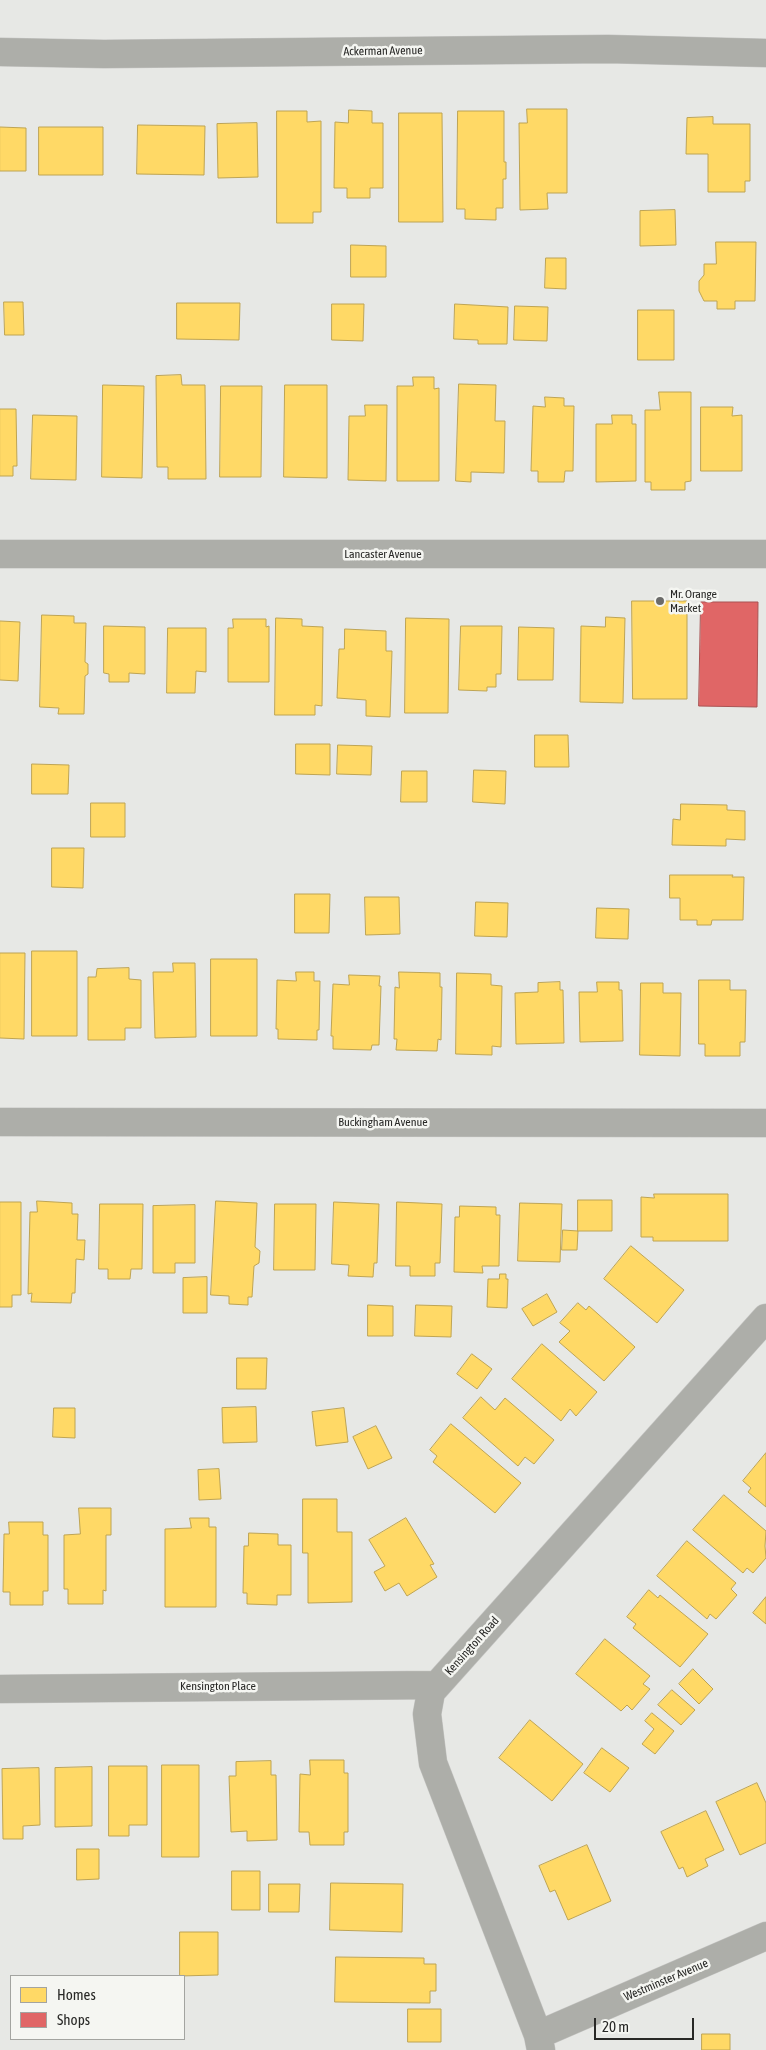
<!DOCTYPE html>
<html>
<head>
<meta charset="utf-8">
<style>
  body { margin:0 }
  #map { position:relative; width:766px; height:2050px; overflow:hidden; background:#e7e8e5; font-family:"Asap Condensed",sans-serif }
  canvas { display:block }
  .legend { position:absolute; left:10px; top:1975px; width:175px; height:65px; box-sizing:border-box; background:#f5f6f2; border:1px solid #a3a4a0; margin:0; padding:6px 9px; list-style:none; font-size:15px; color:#282826 }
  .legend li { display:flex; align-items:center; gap:10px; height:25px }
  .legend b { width:25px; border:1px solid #a3a4a0 }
  .scale { position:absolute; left:594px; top:2018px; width:100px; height:22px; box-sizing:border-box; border:2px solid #282826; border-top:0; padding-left:6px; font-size:15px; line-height:18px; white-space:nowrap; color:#282826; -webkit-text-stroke:4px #f5f6f2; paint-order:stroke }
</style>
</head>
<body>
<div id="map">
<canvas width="766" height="2050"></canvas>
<ul class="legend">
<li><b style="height:14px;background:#ffd966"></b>Homes</li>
<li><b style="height:14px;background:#e06666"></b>Shops</li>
</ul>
<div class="scale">20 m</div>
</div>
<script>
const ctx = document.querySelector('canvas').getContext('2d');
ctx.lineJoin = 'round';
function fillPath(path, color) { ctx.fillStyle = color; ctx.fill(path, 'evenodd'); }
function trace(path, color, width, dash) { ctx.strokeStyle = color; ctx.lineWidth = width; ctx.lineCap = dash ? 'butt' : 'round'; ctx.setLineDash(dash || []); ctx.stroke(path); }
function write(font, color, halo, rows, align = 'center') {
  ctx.font = font + ' "Asap Condensed",sans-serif'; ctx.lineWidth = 5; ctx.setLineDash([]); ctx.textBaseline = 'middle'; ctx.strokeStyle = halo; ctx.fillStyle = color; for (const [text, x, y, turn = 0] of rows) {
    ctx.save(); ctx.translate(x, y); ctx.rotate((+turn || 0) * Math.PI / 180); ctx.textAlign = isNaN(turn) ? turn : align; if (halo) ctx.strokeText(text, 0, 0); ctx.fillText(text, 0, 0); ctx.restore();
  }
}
const homes = new Path2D(`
  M527 109H567V193H547L548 209 520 210 519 123H527Z
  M349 110 372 111V123H383V188H370V198H347V188H334L335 122 348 123Z
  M277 111H307V122L321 121V212H313V223H277Z
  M458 111H504V162H506V179H503V208H496V220L465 219V209H457Z
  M399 113H442L443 222H399Z
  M713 117V124H750V181H745V192H708V154H686L687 118Z
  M257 123 258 177 218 178 217 124Z
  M138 125 205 126 204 175 137 174Z
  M0 127 26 128V171H0Z
  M39 127H103V175H39Z
  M675 210 676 245 640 246V211Z
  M716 242H756L755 301H735V309H717V301H704L699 291V281L704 275V264H716Z
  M351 245 386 246V277H351Z
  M546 258H566V289L545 288Z
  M4 302H23L24 335H5Z
  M177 303H240L239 340 177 339Z
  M332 304H364L363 341 332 340Z
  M455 304 508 307 507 344H478V340L454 339Z
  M515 306 548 307 547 341 514 340Z
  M638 310H674V360H638Z
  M181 375 182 385H205L206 479H168V467H157L156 376Z
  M413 377H434V389L439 388V481H397V386H413Z
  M459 384 496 385 495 421H505L504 473 471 472V482L456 481Z
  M103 385 144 386 142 478 102 477Z
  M285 385H327V478L284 477Z
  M221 386H262L261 477H220Z
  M659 392H691V481L685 482V490H651V482H645V410H660Z
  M545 397 564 398V406H574L573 471H565L564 482H538V471H531L533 406 545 407Z
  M365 405H387L386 481 348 480 349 416H365Z
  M701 407H733L732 416 742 415V471H701Z
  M0 409H16L17 466H13V476H0Z
  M33 415 77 416 76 480 31 479Z
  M612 415H632V424H636V481L596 482V424H612Z
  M632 601H687V699H633Z
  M42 615 74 616V623H86L85 662 88 664V674L85 676 84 714H58L59 708 40 707Z
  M606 617 625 618 623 703 580 702 581 626 605 627Z
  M276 618 302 619V626L323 627 322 706 315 705V715H275Z
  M406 618 449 619 448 713H405Z
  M233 619H266V627L269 626V682H228V628H233Z
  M0 621 20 622 18 681 0 680Z
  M104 626 145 627V674L129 673V682H109V674L104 673Z
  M461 626H502L501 674H496V687H487V691L459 690Z
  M519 627 554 628 553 680H518Z
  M168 628H206V672L196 671 195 693H167Z
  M345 629 386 631V651H392L390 717 366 716V700L337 698 339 649H344Z
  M535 735H568L569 767H535Z
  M296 744H330V775L296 774Z
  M338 745 372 746 371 775 337 774Z
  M32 764 69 765 68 794H32Z
  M474 770 506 771 505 804 473 802Z
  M402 771H427V802H401Z
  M91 803H125V837H91Z
  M681 804 727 805V810L745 811V840L726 839V846L672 845 673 819 680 820Z
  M52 848H84L83 888 52 887Z
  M670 875H733L732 877H744L743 920H712L711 925H697V920H680V898H670Z
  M295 894H330L329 933H295Z
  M365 897H399L400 934 366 935Z
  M476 902 508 903 507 937 475 936Z
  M597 908 629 909 628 939 596 938Z
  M32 951H77V1036H32Z
  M0 953H25L24 1039 0 1038Z
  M211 959H257V1036H211Z
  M173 963H195L196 1037 155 1038 153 972H173Z
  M129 968V979L141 980V1028H125V1040H88V977H96L97 969Z
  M296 972H314V981H320L319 1030H317V1040L278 1039V1029H276L277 980 296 981Z
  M399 972 440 973V987H442L441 1040 438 1039 437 1051 396 1050 397 1039H394L395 987 399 988Z
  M457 973 491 974V985L502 986 501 1047 492 1046V1055L456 1054Z
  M349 975 380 976 379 986H381L379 1045H372L371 1050 333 1049V1036H331L333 984 349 985Z
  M699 980H730V990H746L745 1042H740V1056H705V1044H699Z
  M560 982V990H563L564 1043 516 1044 515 993 538 992V983Z
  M597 982H619V990H622L623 1041 580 1042 579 992H597Z
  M641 983H663V993H681L680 1056 640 1055Z
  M654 1194H728V1241H653V1237H641V1197L654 1198Z
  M578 1200H612V1231H578Z
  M37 1201 72 1203V1214H78L77 1240H85L84 1260 76 1259 75 1293H72L71 1303 31 1302 32 1293 28 1294 30 1212H37Z
  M216 1201 257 1203 255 1247 260 1251 259 1263 254 1266 252 1297H248V1305L229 1304V1296L211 1295Z
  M0 1202H21V1295H12V1307H0Z
  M334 1202 379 1204 377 1263H374L373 1277 348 1276 349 1265 332 1264Z
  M397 1202 442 1204 440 1263H435V1276H410V1266H396Z
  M520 1203 562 1204 560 1262 518 1261Z
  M100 1204H143L142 1269H131L130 1279H108V1269H99Z
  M275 1204H316L315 1270H274Z
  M195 1205V1263H175V1273H153V1206Z
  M460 1206 496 1207V1215H500L499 1266H482L483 1273 454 1272 455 1217H459Z
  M563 1230 578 1231 577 1250H562Z
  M631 1246 684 1290 657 1323 604 1279Z
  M500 1274H506V1279H508L507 1308 487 1307 488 1279H499Z
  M207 1277V1313H183V1278Z
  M547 1294 557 1312 533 1326 522 1309Z
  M578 1303 586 1310 589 1306 635 1347 604 1381 559 1342 570 1331 560 1323Z
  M368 1305 393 1306V1336H368Z
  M416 1305 452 1306 451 1337 415 1336Z
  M542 1344 597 1392 576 1416 570 1409 561 1421 512 1379Z
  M472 1354 492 1369 477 1389 457 1374Z
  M237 1358H267L266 1389H237Z
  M481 1397 495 1410 505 1398 554 1440 534 1464 525 1457 518 1466 463 1418Z
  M256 1407 257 1442 223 1443 222 1408Z
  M54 1408H75V1438L53 1437Z
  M344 1408 348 1442 316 1446 312 1412Z
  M451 1424 521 1483 495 1513 433 1462 437 1456 430 1450Z
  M376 1426 392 1458 368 1469 353 1437Z
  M766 1453V1507L748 1492 751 1488 743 1481Z
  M219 1469 221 1499 199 1500 198 1470Z
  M724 1495 766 1531 765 1546 766 1558 753 1573 747 1568 743 1573 693 1530Z
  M303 1499H337V1532H352V1602L308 1603V1553H303Z
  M79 1508H111V1535H106V1591L103 1590V1604H68V1589H64V1535L80 1534Z
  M190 1518H209V1527H216V1607H165V1529L191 1528Z
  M406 1518 434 1564 430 1565 437 1577 407 1596 399 1583 385 1591 374 1572 385 1566 369 1540Z
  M9 1522H43V1535H48V1591H43V1605H10V1592H3L4 1534H9Z
  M249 1533 278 1534V1545H291V1595H277V1605L247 1604V1593H243L244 1546H248Z
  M687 1541 736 1583 731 1589 737 1595 716 1619 710 1614 707 1619 657 1576Z
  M649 1590 658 1598 660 1595 708 1634 680 1667 633 1628 636 1624 627 1617Z
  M766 1597V1624L753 1613Z
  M605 1639 650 1676 643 1684 650 1689 632 1710 627 1705 621 1711 576 1674Z
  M693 1669 713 1689 699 1704 679 1684Z
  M672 1690 695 1710 681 1725 658 1705Z
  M652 1713 674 1731 655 1754 642 1744 654 1729 645 1721Z
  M530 1720 583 1764 552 1801 499 1758Z
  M602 1748 629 1768 610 1792 584 1773Z
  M310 1760H344V1773H348V1832H344V1845H310L309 1832H299L300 1774 310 1775Z
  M271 1761V1775H276L277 1840 247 1841V1831L231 1832 229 1776H236V1762Z
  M162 1765H199V1857H162Z
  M109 1766H147V1825H129V1836H109Z
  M92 1767V1826L55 1827V1768Z
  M39 1768 40 1825 23 1826V1839H3L2 1769Z
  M757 1783 766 1803V1843L740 1855 716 1802Z
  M706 1811 724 1850 705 1859 708 1866 687 1877 683 1867 679 1869 661 1832Z
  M587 1845 611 1901 568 1920 555 1890 550 1892 539 1866Z
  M77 1849H99V1879L77 1880Z
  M232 1871H260V1910H232Z
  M331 1883 403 1884 402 1932 330 1930Z
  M269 1884H300L299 1912H269Z
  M180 1932H218V1975L180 1976Z
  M336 1957 424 1958V1964H436V1991H430V2003L335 2002Z
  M408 2009H441V2042H408Z
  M702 2034H730V2050H702Z`);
fillPath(homes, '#ffd966');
trace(homes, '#bea453', 1);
const shops = new Path2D(`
  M701 602H758L757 707 699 706Z`);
fillPath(shops, '#e06666');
trace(shops, '#a95353', 1);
const street = new Path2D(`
  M0 52 104 54 608 49 766 53
  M0 554H766
  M0 1122 766 1123
  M0 1689 436 1685
  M538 2035 766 1936
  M541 2050 538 2035 433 1763 427 1714 431 1692 766 1318`);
trace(street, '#c5c5c3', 29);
trace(street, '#adaea9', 28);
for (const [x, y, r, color] of [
  [660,601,5,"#6b6b69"]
]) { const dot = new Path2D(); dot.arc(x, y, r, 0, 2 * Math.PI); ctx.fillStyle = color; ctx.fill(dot); trace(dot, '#f5f6f2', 2); }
write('12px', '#282826', '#f5f6f2', [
  ["Ackerman Avenue",383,51,-1],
  ["Lancaster Avenue",383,554],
  ["Buckingham Avenue",383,1122],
  ["Kensington Road",472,1646,-48],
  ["Kensington Place",218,1686],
  ["Westminster Avenue",666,1980,-23]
]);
write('12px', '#282826', '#f5f6f2', [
  ["Mr. Orange",670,594],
  ["Market",670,608]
], 'left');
</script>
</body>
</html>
